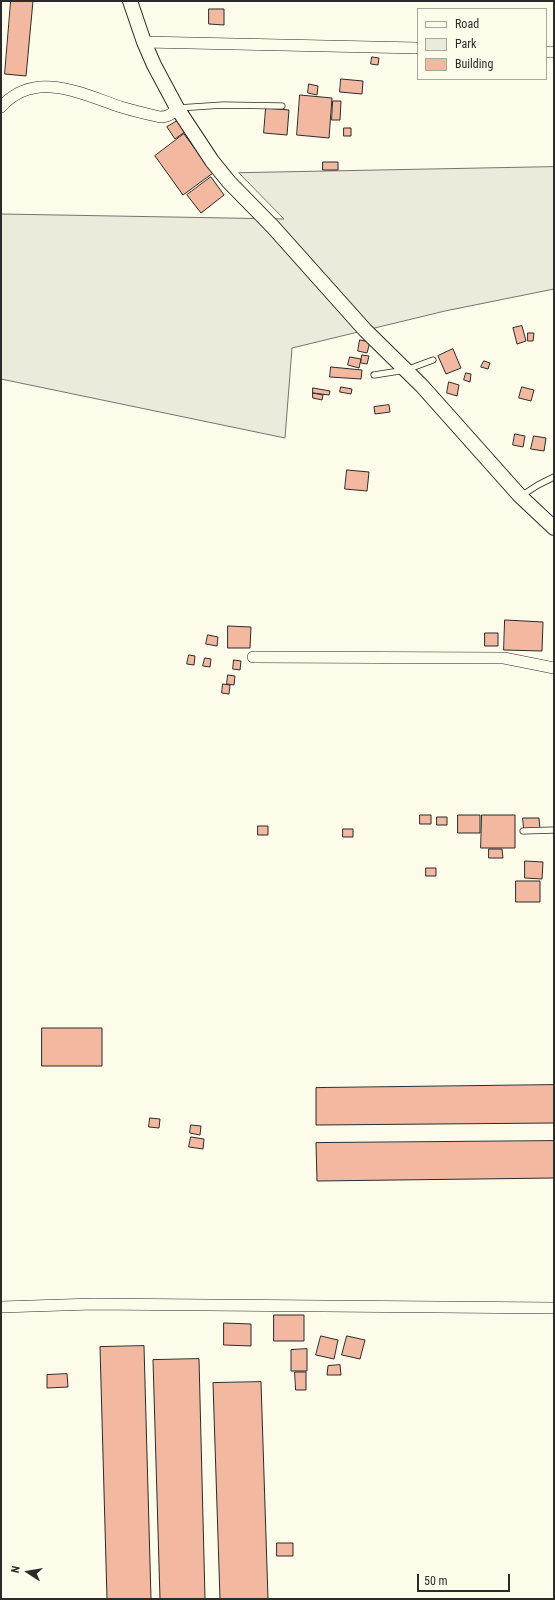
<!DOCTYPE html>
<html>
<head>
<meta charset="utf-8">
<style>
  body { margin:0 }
  #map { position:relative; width:555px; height:1600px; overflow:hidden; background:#fdfbea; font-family:"Roboto Condensed",sans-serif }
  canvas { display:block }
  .frame { position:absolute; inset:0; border:2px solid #2b2b2b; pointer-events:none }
  .legend { position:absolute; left:417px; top:8px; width:130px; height:72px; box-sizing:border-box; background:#fdfbea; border:1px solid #a9a89e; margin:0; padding:5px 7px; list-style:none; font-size:12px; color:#2b2b2b }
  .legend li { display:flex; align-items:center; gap:8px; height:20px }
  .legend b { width:20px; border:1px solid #a9a89e }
  .north { position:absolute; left:8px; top:1552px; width:40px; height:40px; -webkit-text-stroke:3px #fdfbea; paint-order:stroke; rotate:282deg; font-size:11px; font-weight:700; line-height:16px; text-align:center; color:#2b2b2b }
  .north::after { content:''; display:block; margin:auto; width:14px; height:18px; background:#2b2b2b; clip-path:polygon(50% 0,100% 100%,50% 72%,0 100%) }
  .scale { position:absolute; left:417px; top:1574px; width:93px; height:18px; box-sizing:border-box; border:2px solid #2b2b2b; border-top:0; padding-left:5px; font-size:12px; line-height:14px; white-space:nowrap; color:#2b2b2b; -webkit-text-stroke:3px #fdfbea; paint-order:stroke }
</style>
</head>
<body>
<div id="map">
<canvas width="555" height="1600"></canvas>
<div class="frame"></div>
<ul class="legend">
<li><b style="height:5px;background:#fdfbea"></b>Road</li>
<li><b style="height:11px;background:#ecebdb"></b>Park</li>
<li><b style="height:11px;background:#f2b8a0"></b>Building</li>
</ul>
<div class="north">N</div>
<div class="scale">50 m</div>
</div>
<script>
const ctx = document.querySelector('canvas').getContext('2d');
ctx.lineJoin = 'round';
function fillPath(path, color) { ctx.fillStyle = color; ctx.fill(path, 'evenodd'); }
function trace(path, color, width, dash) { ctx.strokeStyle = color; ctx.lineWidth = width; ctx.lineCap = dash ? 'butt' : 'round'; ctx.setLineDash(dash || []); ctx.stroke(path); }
const green = new Path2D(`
  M554 167V289L445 311 292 348 285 438 1 379V214L284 219 239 173Z`);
fillPath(green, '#ecebdb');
trace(green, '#74746e', 1);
const building = new Path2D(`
  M11 1H33L26 76 5 74Z
  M209 9H224V25L209 24Z
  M372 57 379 58 378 65 371 64Z
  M341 79 363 81 362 94 340 92Z
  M309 84 318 86 317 95 308 93Z
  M300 95 332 98 329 138 297 135Z
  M333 101H341L340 120H332Z
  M266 108 289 110 287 135 264 133Z
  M179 120 186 131 175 139 167 127Z
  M344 128H351V136H344Z
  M184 134 213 173 183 195 155 156Z
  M323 162H338V170H323Z
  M211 177 224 195 201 213 187 195Z
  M522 326 526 341 517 344 513 328Z
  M528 333H534L533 341H528Z
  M360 340 370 342 367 353 358 351Z
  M453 349 461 368 446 374 438 356Z
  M362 355 369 356 367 364 361 363Z
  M350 357 361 359 359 368 348 365Z
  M484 361 490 363 488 369 481 367Z
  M331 367 362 370 361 379 330 377Z
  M466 373 471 374 470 382 464 380Z
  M449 382 459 385 457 396 447 393Z
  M341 387 352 389 351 394 340 392Z
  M522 387 534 390 531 401 519 398Z
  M313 388 330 391 329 395 313 393Z
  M313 393 323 395 322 400 313 398Z
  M389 405 390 412 375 414 374 407Z
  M515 434 525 436 523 447 513 445Z
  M534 436 546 438 544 451 531 449Z
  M347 470 369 472 367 491 345 489Z
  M505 620 543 622 542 651 504 650Z
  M228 626 251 627 250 648H228Z
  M485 633H498V646H485Z
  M208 635 218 637 217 646 206 644Z
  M189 655 195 656 194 665 187 664Z
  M205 658 211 659 210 667 203 666Z
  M234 660 241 661 240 670 233 669Z
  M228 675 235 676 234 685 227 684Z
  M223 684 230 685 229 694 222 693Z
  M420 815H431V824H420Z
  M458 815H480V833H458Z
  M482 815H515V848H481Z
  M437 817H447V825H437Z
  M523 818H539L540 829H524Z
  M258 826H268V835H258Z
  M343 829H353V837H343Z
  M489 849H502L503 858H489Z
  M525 861 543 862 542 879 525 878Z
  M426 868H436V876H426Z
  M516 881H540V902H516Z
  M42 1028H102V1066H42Z
  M554 1085V1123L316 1125V1088Z
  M150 1118 160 1119 159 1128 149 1127Z
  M191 1125 201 1126 200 1135 190 1133Z
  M191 1137 204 1139 203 1149 189 1147Z
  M554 1141V1178L317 1181 316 1143Z
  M274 1315H304V1341H274Z
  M224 1323 251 1324V1346L224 1345Z
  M321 1336 338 1340 334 1359 316 1355Z
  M347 1336 365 1340 360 1359 342 1355Z
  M144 1346 151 1599H107L100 1347Z
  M307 1349V1371H291V1350Z
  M199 1359 205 1599H160L153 1360Z
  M340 1365 341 1375H327L328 1366Z
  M295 1372H306V1390H296Z
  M67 1374 68 1387 47 1388V1375Z
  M261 1382 268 1599H220L213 1383Z
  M277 1543H293V1556H277Z`);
fillPath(building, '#f2b8a0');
trace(building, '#2b2b2b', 1);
const service = new Path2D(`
  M178 108 223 105 282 106
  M374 375 406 370 433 360
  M521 496 538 485 554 477
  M523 831 554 830`);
const minor = new Path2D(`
  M144 42 418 48
  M546 52H554
  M1 107C35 69 82 94 121 107 134 111 147 114 160 117 168 117 172 114 177 108
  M253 657 504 658 554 668
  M1 1307 93 1304 554 1308`);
const tertiary = new Path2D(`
  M130 1 144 42 154 65 177 108 212 161 229 182 273 227 365 330 422 386 520 496 554 528`);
trace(service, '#2b2b2b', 7);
trace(minor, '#2b2b2b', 12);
trace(tertiary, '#2b2b2b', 16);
trace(service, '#fdfbea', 5.5);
trace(minor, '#fdfbea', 11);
trace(tertiary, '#fdfbea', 14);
</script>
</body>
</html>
